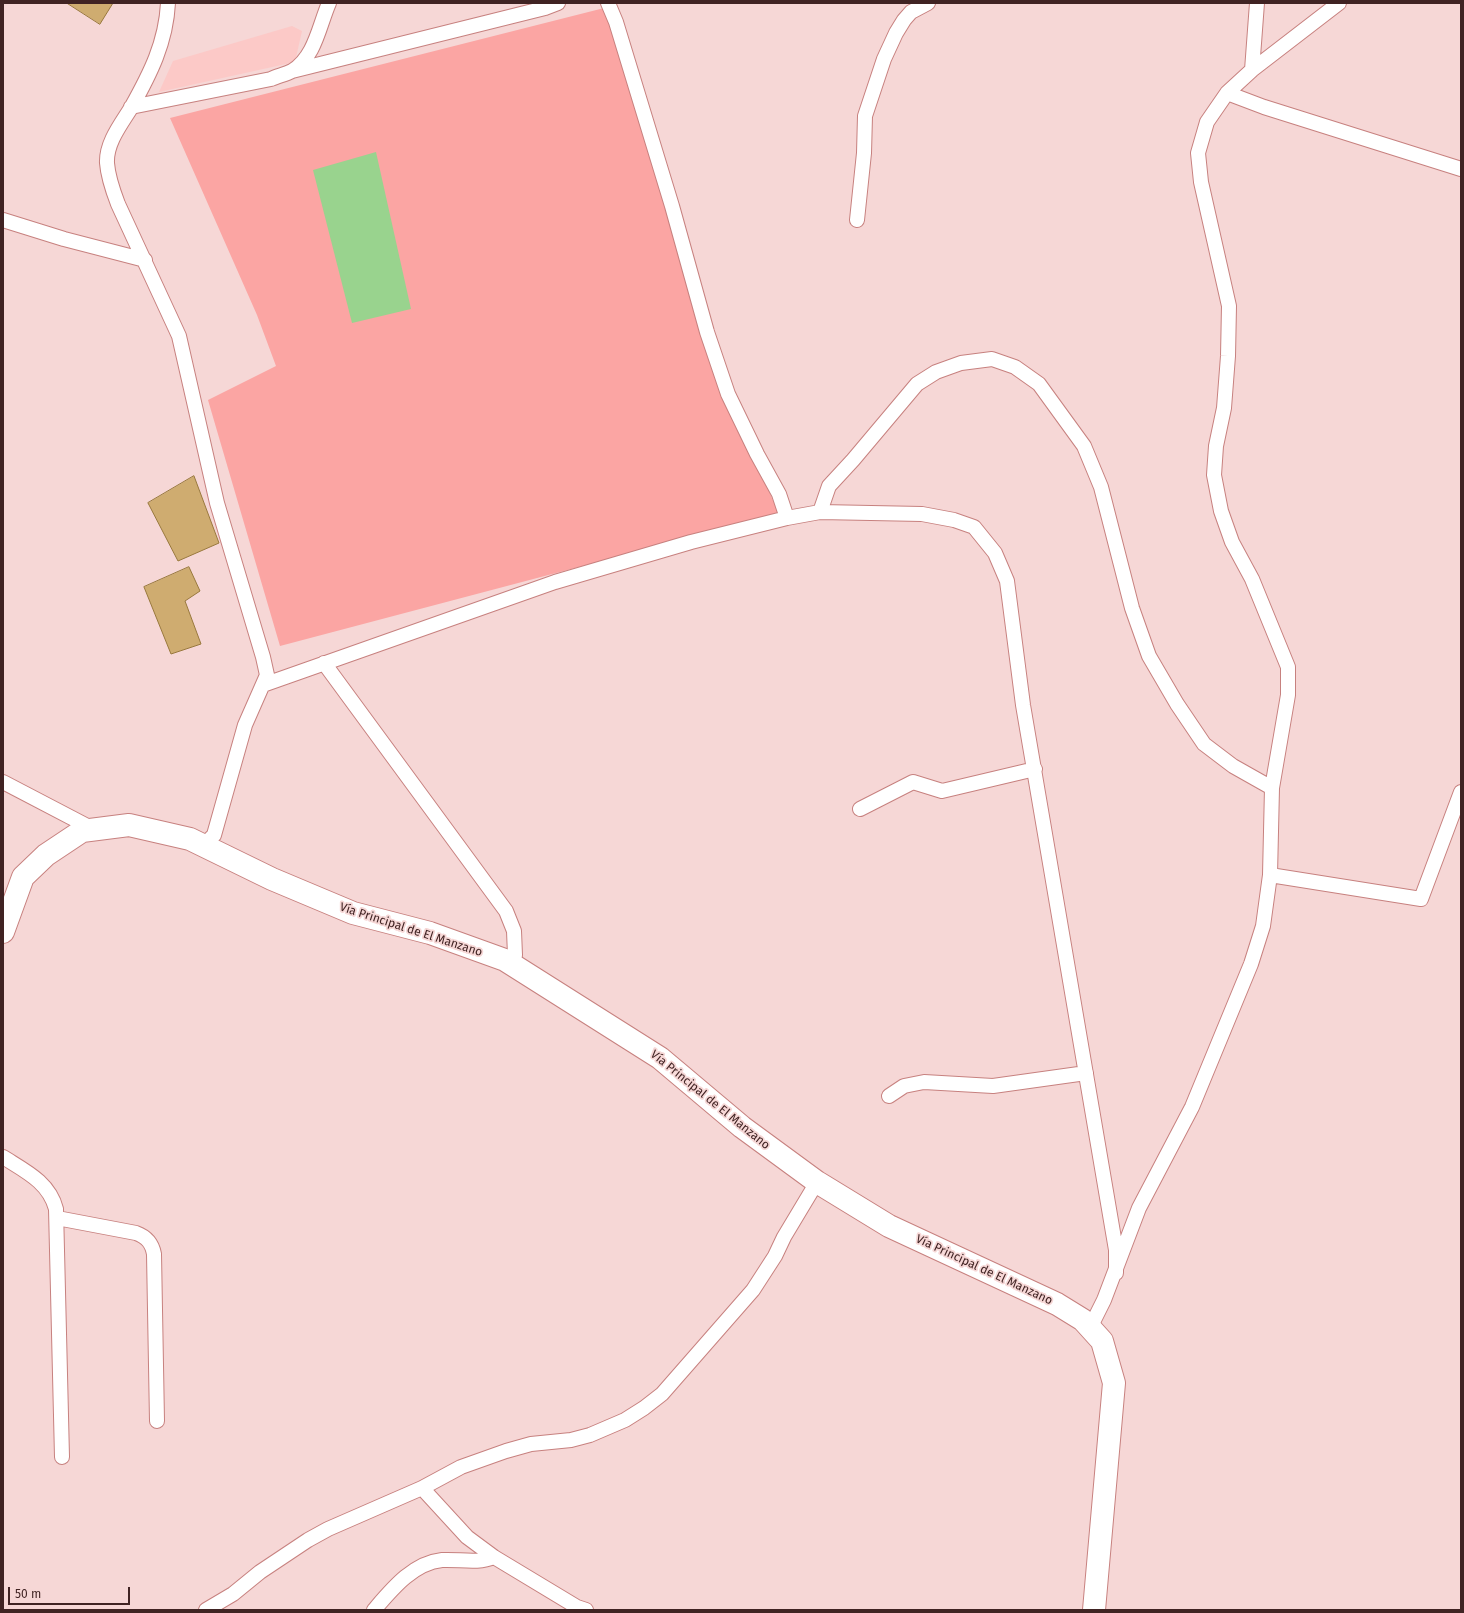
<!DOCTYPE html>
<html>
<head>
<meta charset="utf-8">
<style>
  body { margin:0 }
  #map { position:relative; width:1464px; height:1613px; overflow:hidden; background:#f6d7d6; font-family:"Fira Sans",sans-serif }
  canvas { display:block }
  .frame { position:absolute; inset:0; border:4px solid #402323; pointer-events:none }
  .scale { position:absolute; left:8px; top:1587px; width:122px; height:18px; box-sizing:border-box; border:2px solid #402323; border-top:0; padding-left:5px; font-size:12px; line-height:14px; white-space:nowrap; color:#402323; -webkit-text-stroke:3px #f6d7d6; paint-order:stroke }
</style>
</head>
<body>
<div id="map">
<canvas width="1464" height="1613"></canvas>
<div class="frame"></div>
<div class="scale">50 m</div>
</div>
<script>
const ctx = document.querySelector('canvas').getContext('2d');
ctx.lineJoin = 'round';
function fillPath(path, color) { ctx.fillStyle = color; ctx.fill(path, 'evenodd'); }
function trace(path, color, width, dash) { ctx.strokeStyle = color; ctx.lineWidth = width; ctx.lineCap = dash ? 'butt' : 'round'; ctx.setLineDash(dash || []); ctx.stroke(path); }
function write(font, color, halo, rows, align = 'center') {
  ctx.font = font + ' "Fira Sans",sans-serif'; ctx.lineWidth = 3.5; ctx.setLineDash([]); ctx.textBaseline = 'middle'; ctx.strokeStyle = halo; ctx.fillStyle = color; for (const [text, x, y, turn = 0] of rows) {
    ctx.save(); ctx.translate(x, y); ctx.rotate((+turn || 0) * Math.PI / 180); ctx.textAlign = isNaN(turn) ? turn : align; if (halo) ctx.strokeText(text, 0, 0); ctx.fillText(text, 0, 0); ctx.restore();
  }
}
fillPath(new Path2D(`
  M292 26 302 31 295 62 159 92 173 61Z`), '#fcc9c7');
fillPath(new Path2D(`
  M616 5 714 367 783 523 677 541 280 646 208 400 276 366 257 315 170 118Z`), '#fba5a3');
fillPath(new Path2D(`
  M376 152 411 309 352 323 313 170Z`), '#99d38e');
const building = new Path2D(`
  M67 3H113L100 24Z
  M194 476 219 543 178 561 148 503Z
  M189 567 200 591 185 601 201 644 171 654 144 587Z`);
fillPath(building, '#cfac70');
trace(building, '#98783d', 1);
const minor = new Path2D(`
  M168 3C166 43 150 74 131 108 121 124 106 143 107 163 108 177 113 191 118 204L179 336 217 503 263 657 267 675 245 725 214 835 204 845 196 842
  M608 3 616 22 672 206 707 332 728 394 757 454 779 494 787 518
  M1252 70 1257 3
  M292 71 545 8 558 3
  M1227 93 1264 107 1461 169
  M131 107 271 79C278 76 286 74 292 71 315 57 319 26 329 3
  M3 220 64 239 145 260
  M857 220 864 153 865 116 884 59 896 33 904 20 911 12 928 3
  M820 512 829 486 853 460 917 384 936 372 961 363 992 359 1015 367 1039 384 1084 446 1101 487 1132 608 1149 656 1177 704 1204 744 1233 766 1272 788
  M324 663 506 911 514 931 515 955 505 960
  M263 685 555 582 691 542 787 518 820 512 922 514 954 520 974 527 995 553 1007 581 1023 705 1116 1250V1273
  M3 782 93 829
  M860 809 913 782 942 791 1035 769
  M1270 875 1421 899 1461 792
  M889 1096 904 1086 924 1082 993 1086 1086 1073
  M3 1157C25 1171 49 1182 56 1209L62 1457
  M57 1218 136 1233C147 1237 152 1243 154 1254L157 1421
  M1090 1328 1104 1300 1139 1208 1192 1107 1251 964 1263 926 1270 875 1272 788 1288 695V667L1252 579 1232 542 1221 511 1214 475 1216 446 1224 408 1228 356 1229 306 1201 182 1198 153 1207 122 1227 93 1252 70 1339 3
  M422 1488 467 1537 494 1557 577 1607 586 1610
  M206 1610 233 1594 260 1572 308 1540 328 1529 422 1488 461 1467 506 1451 531 1444 571 1440 590 1435 625 1420 644 1408 662 1394 753 1290 775 1256 784 1237 817 1182
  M374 1610C392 1589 413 1563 442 1560 460 1559 477 1564 494 1557`);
const primary = new Path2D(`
  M3 932 23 877 46 855 82 831 129 825 190 839 272 879 353 913 430 933 505 960 660 1058 742 1127 817 1182 889 1226 1057 1304 1083 1320 1102 1341 1114 1383 1094 1610`);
trace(minor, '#c7817f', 16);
trace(primary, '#c7817f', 24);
trace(minor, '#fff', 14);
trace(primary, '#fff', 22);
write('12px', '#402323', '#f6d7d6', [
  ["Vía Principal de El Manzano",411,930,18],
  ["Vía Principal de El Manzano",710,1100,39],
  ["Vía Principal de El Manzano",984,1270,25]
]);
</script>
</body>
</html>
